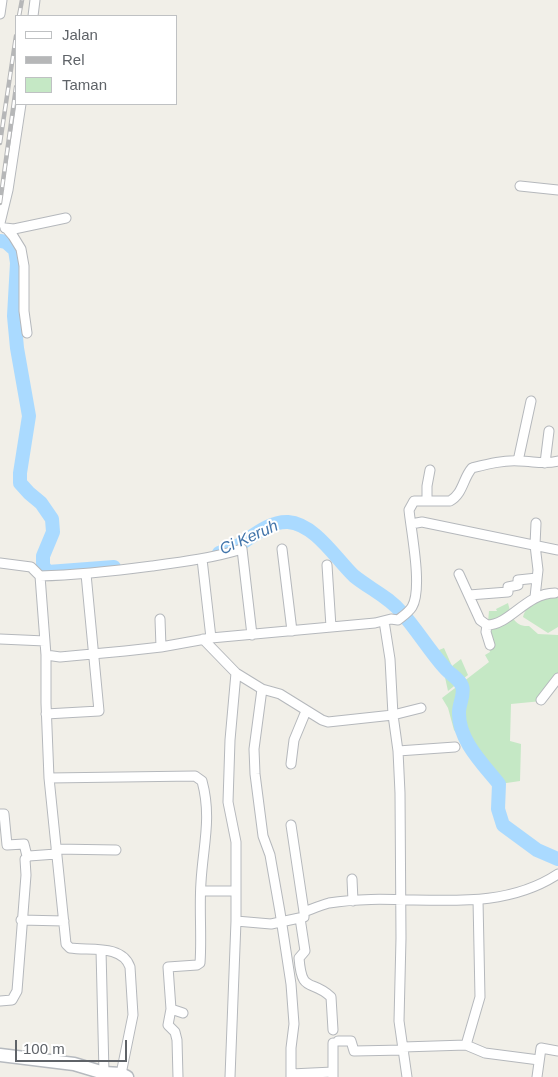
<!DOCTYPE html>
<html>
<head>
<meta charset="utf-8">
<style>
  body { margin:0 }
  #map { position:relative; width:558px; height:1077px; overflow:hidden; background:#f1efe8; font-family:Helvetica,sans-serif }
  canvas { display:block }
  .legend { position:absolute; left:15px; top:15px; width:162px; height:90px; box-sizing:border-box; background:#fff; border:1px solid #bfc1c3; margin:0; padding:6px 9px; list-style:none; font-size:15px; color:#5f6368 }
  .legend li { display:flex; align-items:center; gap:10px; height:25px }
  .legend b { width:25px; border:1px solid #bfc1c3 }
  .scale { position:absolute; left:15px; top:1040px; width:112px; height:22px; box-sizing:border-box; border:2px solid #5f6368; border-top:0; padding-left:6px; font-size:15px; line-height:18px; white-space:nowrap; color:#5f6368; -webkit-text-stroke:4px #fff; paint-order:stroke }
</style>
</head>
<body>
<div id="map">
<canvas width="558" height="1077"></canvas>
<ul class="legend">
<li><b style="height:6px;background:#fff"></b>Jalan</li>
<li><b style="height:6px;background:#b6b7b8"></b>Rel</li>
<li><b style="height:14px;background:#c5e8c5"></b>Taman</li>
</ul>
<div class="scale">100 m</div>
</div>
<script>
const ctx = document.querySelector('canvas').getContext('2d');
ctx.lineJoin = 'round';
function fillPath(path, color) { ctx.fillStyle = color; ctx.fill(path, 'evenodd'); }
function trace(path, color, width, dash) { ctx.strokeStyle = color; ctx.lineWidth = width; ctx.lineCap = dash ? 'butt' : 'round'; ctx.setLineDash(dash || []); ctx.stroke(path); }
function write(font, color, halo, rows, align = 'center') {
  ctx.font = font + ' Helvetica,sans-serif'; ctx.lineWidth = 4; ctx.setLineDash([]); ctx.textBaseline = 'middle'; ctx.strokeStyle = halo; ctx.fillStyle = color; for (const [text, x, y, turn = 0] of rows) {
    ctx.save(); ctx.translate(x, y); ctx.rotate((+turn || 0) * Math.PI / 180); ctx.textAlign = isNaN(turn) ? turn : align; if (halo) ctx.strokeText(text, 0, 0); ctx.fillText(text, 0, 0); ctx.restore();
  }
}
fillPath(new Path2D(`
  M558 591V627L548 633 523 617C527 602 545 596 558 591Z
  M508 603C511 615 514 627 529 626L538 634 558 635V684L542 701 511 704 510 741 521 744 520 781 493 785 470 745 454 730 448 708 442 698 489 662 485 655 490 652 484 625 488 622 489 611H497L496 609Z
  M444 648 452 666 461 659 468 675 448 691 439 650Z`), '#c5e8c5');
trace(new Path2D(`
  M0 241 6 242 15 250 17 263 14 316 17 348 29 416 20 473V483L29 493 41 503 52 519 53 532 43 556V566L48 572 114 567
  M219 553C224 551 229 550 234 548 250 539 268 521 288 522 315 524 336 559 354 576 370 589 389 597 402 613 417 630 429 650 444 667 449 674 459 678 462 686 465 694 459 704 459 712 458 740 483 764 499 784L498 809 503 825 537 850 558 859`), '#aadaff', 14);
const minor = new Path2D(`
  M0 14 2 0
  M33 16 35 0
  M520 186 558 190
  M0 223 8 190 21 104
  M5 228 14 229 66 218
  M7 229 13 236 21 249 24 266V311L27 333
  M518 461 531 401
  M545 463 549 431
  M427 501V486L430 470
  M411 524 422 522 558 550
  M282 549 292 631
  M202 559 211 638
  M0 563 31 567 40 576 46 655V703L49 778 66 944 70 948C89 951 122 944 130 967L133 1015 121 1074
  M327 565 331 627
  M459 574 480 620 487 625C510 625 526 593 555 593
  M40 576C78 575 114 571 152 566 182 562 213 558 242 549L252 635
  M469 595 508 592V587L518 585V580L537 578
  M535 597 538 570 535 545 536 523
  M160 619 161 647
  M384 621 390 659 393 715 398 751 400 793 401 938 399 1021 407 1077
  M487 625 486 632 490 645
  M0 639 45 641
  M203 639 236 673 262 689 280 694 322 720 328 722 393 715 421 708
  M46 655 60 657 125 651 161 647 211 638 375 623 391 619 398 620C403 616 409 612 412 607 423 589 411 531 409 510L414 501H450C463 494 463 478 472 468 488 464 503 460 519 461 533 461 545 465 558 461
  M262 689 254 749 255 774 263 836 270 855 280 912 291 984 294 1024 291 1048V1077
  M541 700 558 678
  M46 714 99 711 86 574
  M398 751 455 747
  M291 764 294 740 306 711
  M49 778 195 776 202 781C212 818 203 846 201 882 199 909 202 936 200 963L197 965 168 967 171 1009 168 1025 175 1032 177 1040 178 1077
  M0 814H4L7 845 24 844 27 856
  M291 825 304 912
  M56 849 116 850
  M352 879 353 901
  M201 891H236
  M300 918 305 951 299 958C302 995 311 978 331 997L333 1030
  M21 920 64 921
  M236 921 271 924 304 917V912C312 909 321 905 329 903 405 890 490 919 558 874
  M101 950 104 1073
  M0 1001 12 1000 17 991 26 875 25 859 29 856 56 854
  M171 1009 183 1013
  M338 1041H351L354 1051 404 1050
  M466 1045 485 1053 539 1060
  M403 1047 466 1045 480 997 478 900
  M333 1072V1043
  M291 1074 333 1072V1077
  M230 1077 236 921V842L228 802 230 740 236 673
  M537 1077 541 1048 558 1051`);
const secondary = new Path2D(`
  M0 1055 74 1064 104 1073 121 1074 127 1077`);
trace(minor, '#b5b8bc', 11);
trace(secondary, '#b6babf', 15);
trace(minor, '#fff', 9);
trace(secondary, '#fff', 12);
const rail = new Path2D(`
  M19 16 22 0
  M0 143 16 36
  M0 203 16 87`);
trace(rail, '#b6b7b8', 4.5);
trace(rail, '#fff', 2.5, [8]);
write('italic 16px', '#4174aa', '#fff', [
  ["Ci Keruh",249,538,-24]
]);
</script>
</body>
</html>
